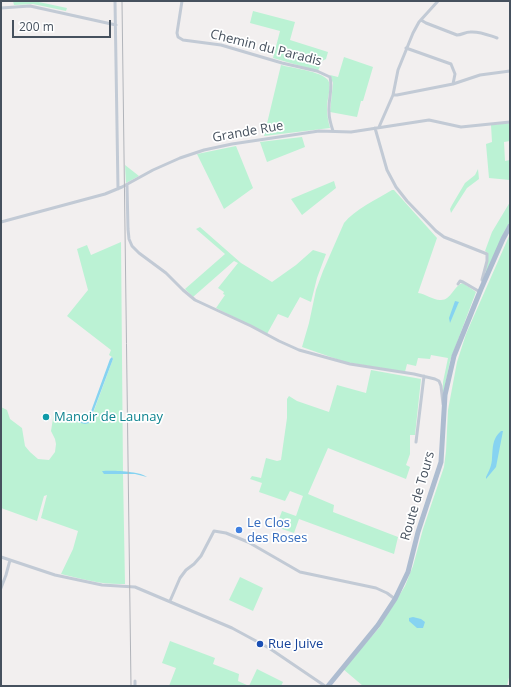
<!DOCTYPE html>
<html>
<head>
<meta charset="utf-8">
<style>
  body { margin:0 }
  #map { position:relative; width:511px; height:687px; overflow:hidden; background:#f2efef; font-family:"Open Sans",sans-serif }
  canvas { display:block }
  .frame { position:absolute; inset:0; border:2px solid #46515e; pointer-events:none }
  .scale { position:absolute; left:12px; top:20px; width:99px; height:18px; box-sizing:border-box; border:2px solid #46515e; border-top:0; padding-left:5px; font-size:12px; line-height:14px; white-space:nowrap; color:#46515e; -webkit-text-stroke:3px #fff; paint-order:stroke }
</style>
</head>
<body>
<div id="map">
<canvas width="511" height="687"></canvas>
<div class="frame"></div>
<div class="scale">200 m</div>
</div>
<script>
const ctx = document.querySelector('canvas').getContext('2d');
ctx.lineJoin = 'round';
function fillPath(path, color) { ctx.fillStyle = color; ctx.fill(path, 'evenodd'); }
function trace(path, color, width, dash) { ctx.strokeStyle = color; ctx.lineWidth = width; ctx.lineCap = dash ? 'butt' : 'round'; ctx.setLineDash(dash || []); ctx.stroke(path); }
function write(font, color, halo, rows, align = 'center') {
  ctx.font = font + ' "Open Sans",sans-serif'; ctx.lineWidth = 3.5; ctx.setLineDash([]); ctx.textBaseline = 'middle'; ctx.strokeStyle = halo; ctx.fillStyle = color; for (const [text, x, y, turn = 0] of rows) {
    ctx.save(); ctx.translate(x, y); ctx.rotate((+turn || 0) * Math.PI / 180); ctx.textAlign = isNaN(turn) ? turn : align; if (halo) ctx.strokeText(text, 0, 0); ctx.fillText(text, 0, 0); ctx.restore();
  }
}
fillPath(new Path2D(`
  M13 1H34L67 8 66 11 33 4 14 5Z
  M253 11 295 22 290 40 328 52 326 59 322 61 318 71 273 58 280 31 250 23Z
  M344 57 373 67 363 101H361L357 117 330 112 333 83 330 75 338 77Z
  M281 65C291 68 321 71 328 80 332 86 327 99 327 107 327 114 328 121 330 128L264 136Z
  M510 123V141L504 142 505 161 510 160V180L489 178 486 144 492 142 491 125Z
  M302 137 305 147 267 162 260 142Z
  M236 146 253 188 224 209 197 154Z
  M125 165 139 176 126 183Z
  M478 169 479 179 467 188 451 213 450 209 452 205 465 183 475 175Z
  M334 181 336 188 302 215 291 199Z
  M392 190H394L437 238 418 293C426 294 433 300 440 300 451 301 454 285 463 283L476 292 450 361 443 396V382L448 358 431 355 430 359 418 358 416 366 407 364 405 372 345 362 302 347 309 323 316 290 323 271 344 223C354 210 377 199 392 190Z
  M510 202V222L505 230 485 276 488 253 485 251 492 232Z
  M200 227 241 263 272 282 296 265 313 250 326 254 317 278 311 302 300 297 288 318 278 314 267 334 216 308 225 295 223 294 224 292 218 288 238 263 234 261 193 297 185 289 225 254 196 229Z
  M510 234V673L507 686H363L343 669 379 628 405 586 413 566 423 529 444 467 446 451 448 410 457 362 466 334Z
  M121 242 123 472 104 471V474H123L125 584C103 585 82 579 61 574L73 549 78 531 41 518 47 495 44 496 37 521 1 508V407L7 410 10 419 22 428 25 446 30 452 38 459 49 460 55 452 56 444 55 439 51 431 54 412C67 416 79 421 92 416L113 359 112 357 109 355 111 350 67 316 88 290 77 249 87 245 91 255Z
  M371 370 421 379 415 435H410V454L406 465 410 467 406 479 328 448 308 494 334 505 333 512 398 537 394 554 299 519 294 533 276 527 282 511 296 516 303 496 290 491 285 501 259 492 262 483 250 479 252 476 261 478 266 458 277 461 281 460 287 418V399L289 396 297 401 329 412 337 385 366 393Z
  M240 577 263 588 253 611 229 600Z
  M170 641 215 658 213 664 239 674 238 681 249 686 257 669 283 682 281 686H169L176 668 162 663Z`), '#bbf2d4');
fillPath(new Path2D(`
  M455 301 459 302 458 304 450 323 449 318Z
  M112 357 113 359 89 423 85 424 55 416V413L81 421H87L90 414 110 359Z
  M501 431H503L496 467 486 479V477C489 471 492 465 492 458 493 447 492 439 501 431Z
  M102 471C111 470 140 471 147 477L135 474H104Z
  M413 617 421 619 425 622 423 628H417L409 621V618Z`), '#86d3f1');
trace(new Path2D(`
  M115 1 118 189
  M182 1 177 33 178 37 183 40 221 45 282 63 317 71 330 77C333 89 328 100 329 112 329 119 331 125 333 131
  M1 8 30 6 116 25
  M421 20 426 23 457 35C462 35 465 32 470 32 480 31 488 35 497 38
  M406 48 451 64 455 74 453 84
  M393 95H397L453 84 480 75 510 71
  M379 127 393 95 398 70 413 33 419 22 438 1
  M375 128 387 170 396 187 407 201 436 231 444 237 487 254V261L482 280 484 282
  M127 185 128 229 129 239 132 246 139 253 166 273 183 290 195 300 251 326 279 341 299 350 350 364 414 374 435 379 439 381 441 386 443 404
  M1 222 105 194 122 187 153 170 180 158 204 150 232 144 319 131 351 132 429 120 461 127 510 122
  M458 284 460 281 463 282 480 292
  M416 442 424 376
  M1 557 55 575 102 585 135 587 232 628 269 648 325 686
  M1 588 6 575 10 560
  M170 601 180 578 186 570 194 564 201 556 214 531 226 533 248 542 300 572 376 588 387 593 395 599
  M135 681V686`), '#c2cad5', 3);
trace(new Path2D(`
  M328 686 378 625 395 599 408 572 418 532 441 462 445 395 454 356 481 289 503 239 510 226`), '#adbcd0', 5);
trace(new Path2D(`
  M122 1 131 686`), '#b1b4ba', 1);
for (const [x, y, r, color] of [
  [46,417,4,"#0f9aa8"],
  [239,530,4,"#3f7fe0"],
  [260,644,4,"#1a4fb4"]
]) { const dot = new Path2D(); dot.arc(x, y, r, 0, 2 * Math.PI); ctx.fillStyle = color; ctx.fill(dot); trace(dot, '#fff', 1.5); }
write('13px', '#46515e', '#fff', [
  ["Chemin du Paradis",266,48,14],
  ["Grande Rue",248,132,-10],
  ["Route de Tours",418,496,-74]
]);
write('13px', '#0d838f', '#fff', [
  ["Manoir de Launay",54,417]
], 'left');
write('13px', '#366cbe', '#fff', [
  ["Le Clos",247,523],
  ["des Roses",247,538]
], 'left');
write('13px', '#164399', '#fff', [
  ["Rue Juive",268,644]
], 'left');
</script>
</body>
</html>
